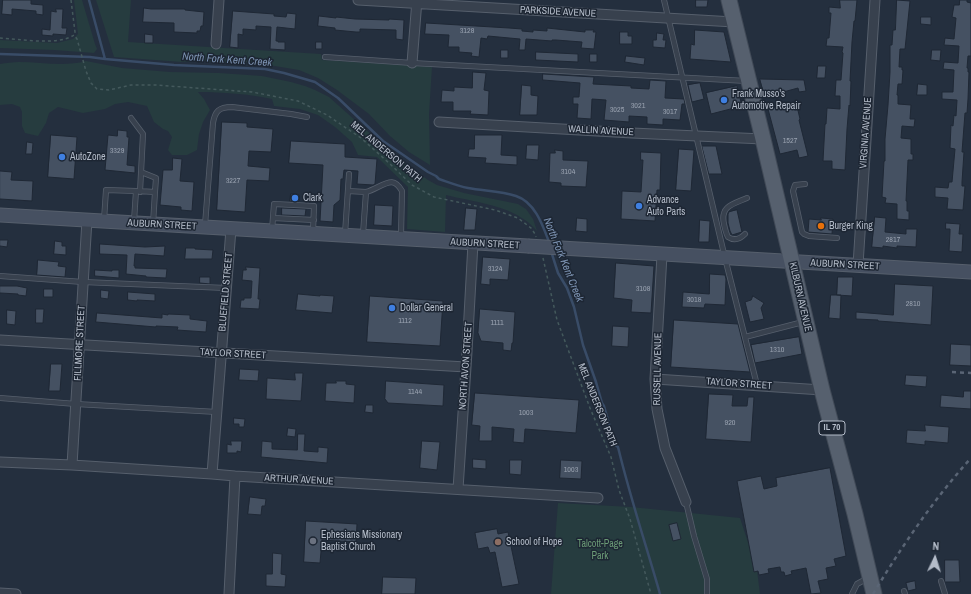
<!DOCTYPE html>
<html>
<head>
<meta charset="utf-8">
<style>
  body { margin:0 }
  #map { position:relative; width:971px; height:594px; overflow:hidden; background:#242f3e; font-family:"Archivo Narrow",sans-serif }
  canvas { display:block }
  .north { position:absolute; left:915px; top:538px; width:40px; height:40px; -webkit-text-stroke:3px #1d2633; paint-order:stroke; rotate:4deg; font-size:11px; font-weight:700; line-height:16px; text-align:center; color:#b4bcc9 }
  .north::after { content:''; display:block; margin:auto; width:14px; height:18px; background:#b4bcc9; clip-path:polygon(50% 0,100% 100%,50% 72%,0 100%) }
</style>
</head>
<body>
<div id="map">
<canvas width="971" height="594"></canvas>
<div class="north">N</div>
</div>
<script>
const ctx = document.querySelector('canvas').getContext('2d');
ctx.lineJoin = 'round';
function fillPath(path, color) { ctx.fillStyle = color; ctx.fill(path, 'evenodd'); }
function trace(path, color, width, dash) { ctx.strokeStyle = color; ctx.lineWidth = width; ctx.lineCap = dash ? 'butt' : 'round'; ctx.setLineDash(dash || []); ctx.stroke(path); }
function write(font, color, halo, rows, align = 'center') {
  ctx.font = font + ' "Archivo Narrow",sans-serif'; ctx.lineWidth = 3; ctx.setLineDash([]); ctx.textBaseline = 'middle'; ctx.strokeStyle = halo; ctx.fillStyle = color; for (const [text, x, y, turn = 0] of rows) {
    ctx.save(); ctx.translate(x, y); ctx.rotate((+turn || 0) * Math.PI / 180); ctx.textAlign = isNaN(turn) ? turn : align; if (halo) ctx.strokeText(text, 0, 0); ctx.fillText(text, 0, 0); ctx.restore();
  }
}
fillPath(new Path2D(`
  M74 0H82L95 44 97 49 94 53 54 50 0 48V40L57 43 73 39 78 34Z
  M96 0H131L128 42 321 54 322 60 432 67 429 114 430 165 409 152 390 136 369 114 337 90 318 78 299 70 251 62 223 63 203 61 182 62 114 57Z
  M86 61 122 68 170 72 219 73 262 76 291 82 305 86 315 90 329 97 393 154 428 180 437 185 464 193 518 204 526 209 533 219 537 231C533 227 530 223 525 220 502 204 474 202 446 195L445 232 407 229 408 187 377 157 358 155 352 142 335 127 318 115 300 109 274 106 272 99C248 94 223 92 198 92L204 99 210 110 203 122 199 134 197 150 187 155H172L168 150 172 137 168 131 163 129 154 122 147 106 128 102 115 104 105 109 83 113 58 107 49 113 46 123 38 136 25 133 22 126V112L20 107 12 104 0 105V64C6 63 13 62 19 62 41 62 65 67 86 61Z
  M558 503 631 507 740 518 757 570 760 594H551Z`), '#263c3f');
trace(new Path2D(`
  M89 0 105 59
  M0 54 90 57 105 59 174 65 265 69 284 73 315 82 338 98 383 141 428 172 436 176 439 179C448 182 458 186 468 188 484 191 501 191 516 196 535 202 543 226 549 242
  M551 251 558 273 567 288 574 307 583 345 596 382 602 403 604 406 615 445 618 447C630 497 646 545 660 594`), '#394c67', 2.5);
const building = new Path2D(`
  M3 0H31V4L43 5V15L36 14V11L12 9V15L2 14Z
  M696 0H708L707 7H696Z
  M840 0H857L855 21H854L852 42 850 81H851L850 106 849 105 847 129 845 170 832 169V161H823L825 124H826L827 108 840 109V96H835L836 80H841L843 53 842 52 843 47 826 46 827 38H829L831 13H829V7L840 8Z
  M897 0 910 1 905 49H900L899 67H902V70H903L902 84H898L897 95H898V104L911 105 910 119H915L914 127 902 126 901 138 911 139V154H913V160H908L906 201H907V211H909V220L897 219V204L885 203 886 198 882 197 884 161H885V139L888 105 890 72V45H892L893 30H895Z
  M960 0H967V2L971 3V56H968L967 68H968V72H969L968 99 967 113H965L962 152H964L962 182V186H965L963 210 947 209 948 198 935 197V187L948 188 949 182H952L955 149 950 148 951 125 953 126 954 115 956 116 957 100 942 99V92H953L954 70 943 69 944 62 958 63 959 46 944 45 945 38 954 39 956 18 952 17 954 5H959Z
  M144 8 151 9H185V10L204 12 203 26H201L200 31H197V33L174 32V23L143 22Z
  M56 9H63L62 28H67L66 35 53 34V36L42 35V29L50 30 51 11 56 12Z
  M233 11 274 14V16L286 17 287 13 296 14 295 29 277 27 276 41H278V42H285V50L270 49 271 27 256 26V30L243 29V35L238 34V48L230 47Z
  M319 16 336 18V17L355 19 389 20V19L404 20 403 40 396 39V30L360 29V32H356L335 30V28L318 26Z
  M921 17H931V25L921 24Z
  M426 23 509 28 522 29V31L533 32V30L547 31V28L585 32V30H594L593 32H596L594 49 581 48 582 42 556 40H552V41L526 39 525 50H519L520 39 488 36 487 39 481 38 479 57 471 56 472 53 459 52V47H448L449 35 425 34Z
  M695 30 724 32 731 62 690 59 691 44 694 45Z
  M620 32H628V36H632V44H620Z
  M657 33 664 34 663 40H666L665 48 653 47V40H656Z
  M145 34 153 35V43H145Z
  M316 42H322V49H316Z
  M501 50H508V58H501Z
  M932 50H941L940 61 931 60Z
  M536 52 578 54V62L536 60Z
  M590 54H597V62H590Z
  M626 56 645 58 644 65 625 62Z
  M818 66H826L825 78H817Z
  M473 72 486 73 484 90 489 91 488 115 470 114 471 111H453V102H441L442 90 454 91V87L472 88Z
  M543 74 594 77 593 84 631 86V88L649 89 650 80 666 81 665 98 684 99 685 104H682L680 120 663 119V125L647 124V117L629 116V122L604 120 606 100 592 99 591 119 577 118 578 104H573V97H579L580 83 543 80Z
  M760 79 804 80 806 91 799 92 798 88 765 97Z
  M700 83 704 99 692 102 688 85Z
  M918 84 927 85V95H917Z
  M522 85 531 86V95L538 96 537 115H520Z
  M737 86 742 106 711 114 706 93Z
  M796 102 800 119 799 120 808 156 799 158 797 150 780 154 768 109Z
  M222 122 247 123V127L273 129 271 152 249 151 248 166 270 168 269 181 247 180 245 212 217 210Z
  M118 130 127 131V137H129L127 165 135 166V173L105 170 108 135 117 136Z
  M51 135 77 137 74 179 48 177Z
  M475 135H502L501 155 517 156V165L485 163 486 158 468 157 469 149H474Z
  M291 141 345 144V157L377 159 375 184 373 185 357 184 358 171 344 170 343 179H341L340 200 334 205 333 222 320 221 323 165 289 163Z
  M27 142 33 143 32 154H26Z
  M527 145H539L538 160 526 159Z
  M702 146H716L722 174H709Z
  M679 149 694 150 691 191 676 190Z
  M555 150 563 151V160L588 161 586 187 561 186V183L549 182 550 153H555Z
  M641 152 661 153 660 190H657L655 221 621 219 622 191 641 192 643 160H641Z
  M173 158 182 159 180 181 194 182 192 211 181 210V207L160 205 163 170H172Z
  M0 171 12 172 11 180 33 181 32 201 0 199Z
  M291 194 299 195V201H290Z
  M375 205 393 206 392 226 374 225Z
  M282 208 306 209 305 216 282 215Z
  M466 208 477 209 475 230H464Z
  M737 210 742 232 732 235 730 231 728 223V214L729 212Z
  M875 217 886 218 885 232 906 234V229H917L916 247 897 246V248L883 246V248L872 247Z
  M577 218 587 219V232L576 231Z
  M821 218 833 219 832 234 808 232 809 219 821 220Z
  M700 220 710 221 709 242H699Z
  M946 223 960 224 959 234H963L962 252 949 251 950 232V229H946Z
  M0 240H8L7 247 0 246Z
  M55 241 62 242V246H66V255L54 254Z
  M100 244 145 247 165 246 164 256 135 254 134 266H135V268L167 269 166 278 146 277V276L126 274 127 255 100 254Z
  M186 248H195V249L213 250 212 259H185Z
  M483 257 510 259 508 280 490 279V285L481 284Z
  M38 260 59 262 58 266 66 267 65 277 37 275Z
  M616 263 654 266 651 313 631 312 632 300 614 298Z
  M246 267 260 268 258 299H260L259 309 240 308 241 300H244V298H251L252 281 242 280 243 270H246Z
  M95 270 112 271V270H119V278L95 276Z
  M710 274 725 275 726 279 725 305 705 304 704 308 682 307 683 292 709 294Z
  M200 277H210V284L200 283Z
  M838 277H853L852 296 837 295Z
  M895 284 933 286 931 325 892 322 878 321V320L856 319V312L893 315Z
  M0 286H17L27 288 26 296 18 295V294L0 293Z
  M44 289H53V297H44Z
  M101 290 109 291 108 299 101 298Z
  M128 292 155 294V301L137 300V301L128 300Z
  M298 294 320 296V295L334 296 332 313 296 310Z
  M831 295H841L840 319 829 318Z
  M370 296 443 301 440 346 367 342Z
  M753 296 764 303 761 308 764 319 750 322 745 302 751 300Z
  M36 309H44L43 323H36Z
  M480 309 515 312 513 343H512L511 351 503 350V343L481 341 478 333Z
  M7 310 16 311 15 325 7 324Z
  M97 313 162 318V314L168 315V314L190 315V319L207 321 206 332 177 330 178 327 156 326V327L96 322Z
  M674 320 738 324 750 372 671 367Z
  M613 326 629 327 628 347 612 346Z
  M799 337 802 354 755 363 751 345Z
  M951 344 971 345V366L950 365Z
  M51 364H62L60 391H49Z
  M240 369 259 370 258 381 239 380Z
  M295 373H303L301 401 266 399 267 378 295 380Z
  M906 375 927 376 926 387 905 385Z
  M336 381H346V384L355 385 354 403 325 401 326 383H336Z
  M386 381 444 385 443 406 388 403 385 399Z
  M964 391H971V409L940 407 941 395 963 397Z
  M475 393 579 400 576 433 525 429 524 443 513 442 514 429 492 427V441H479L480 426 472 425Z
  M709 394 733 395 732 406H747L748 397H754L751 442 706 439Z
  M366 405H373V413L365 412Z
  M234 418 245 419 244 427H239V424H234Z
  M925 425 949 427 948 443 925 441V445L906 443 907 430 925 431Z
  M288 428 296 429 295 437 287 436Z
  M298 434H305L304 451 318 452V447L328 448 327 463 261 457 262 441 272 442V449L297 450Z
  M231 441H242L241 452 237 451V453H227V444L231 445Z
  M422 441 440 442 437 470 420 468Z
  M473 459 486 460V469L473 468Z
  M510 460H522L521 475 510 474Z
  M561 460 582 461 581 479 560 478Z
  M830 468 846 556 834 559 836 566 826 568 828 579 818 581 821 593 811 594 806 568 791 571 792 574 785 576 784 572H781L780 567 768 569 769 573 759 575 758 571 754 572 737 481 761 476 764 489 777 486 776 478Z
  M250 497 266 499 265 506H262L261 515 248 514Z
  M306 521 357 524 356 542 322 540 320 563 304 562Z
  M677 523 681 539 673 541 669 525Z
  M497 529 498 534 508 532 519 584 502 587 495 552 490 553 488 547 478 549 475 533Z
  M273 553 282 554 281 574 286 575 285 587 266 586V574H272Z
  M945 560H959L960 582H945Z
  M383 577 416 578 415 594H382Z
  M915 581 916 589 908 591 906 583Z`);
fillPath(building, '#455162');
trace(building, '#1f2835', 1);
const service = new Path2D(`
  M664 0 725 258 757 385
  M325 57 412 63 747 81
  M131 118 143 134 140 192
  M141 172 156 178 155 192
  M805 184 795 185 793 191 802 232 804 234 809 236 837 238
  M138 191 155 192 153 224
  M348 191 366 192 363 234
  M366 192C370 191 374 189 378 187 390 181 395 179 402 191L401 236
  M273 218 314 220
  M104 220 106 190 136 191 134 221
  M205 225 213 123C215 111 219 107 232 107L291 114 307 117
  M272 230 274 204 314 206 313 232
  M345 234 349 174
  M745 234C740 239 734 241 728 237 726 233 725 229 724 224 720 206 733 204 747 198
  M0 276 83 282 226 288
  M745 337 803 322
  M0 398 76 404 217 412
  M686 502 694 536 707 579V594
  M941 581 945 594
  M904 591 905 594
  M852 594 857 584 868 578`);
const minor = new Path2D(`
  M358 0 734 22
  M216 44 219 0
  M412 63 417 0
  M439 122 632 133 763 139
  M662 255 655 379 657 409 665 448 686 502
  M858 265 875 0
  M0 340 466 367
  M655 379 822 390
  M0 462 72 465 212 474 235 476 598 498
  M72 465 87 220
  M212 474 231 229
  M458 489 467 352 473 243
  M0 593 16 594
  M229 594 235 476`);
const secondary = new Path2D(`
  M0 215 528 246
  M561 248 971 272`);
const primary = new Path2D(`
  M729 0 763 139 822 390 855 514 874 594`);
trace(service, '#565f6c', 6);
trace(minor, '#565f6c', 11);
trace(secondary, '#565f6c', 15);
trace(primary, '#414a57', 17);
trace(new Path2D(`
  M71 0 75 32 74 35
  M0 38C20 39 58 46 74 35L77 39 86 71 91 83 97 89 109 90 131 85H155L252 92 298 101 327 115 361 138 389 163 412 185 434 197 495 210 518 218 531 228 535 234 536 237
  M543 258 557 320 590 408 611 457 619 490 630 519 651 594`), '#44595c', 1.5, [3, 3]);
trace(service, '#38414e', 4.5);
trace(minor, '#38414e', 9);
trace(secondary, '#465061', 13);
trace(primary, '#56606e', 15);
trace(new Path2D(`
  M952 372 971 373
  M873 594C902 546 934 499 971 458`), '#5a6575', 2.5, [4, 4]);
const secondaryBridge = new Path2D(`
  M528 246 561 248`);
trace(secondaryBridge, '#565f6c', 15, []);
trace(secondaryBridge, '#465061', 13);
for (const [x, y, r, color] of [
  [724,100,4,"#3f7fe0"],
  [62,157,4,"#3f7fe0"],
  [295,198,4,"#3f7fe0"],
  [639,206,4,"#3f7fe0"],
  [821,226,4,"#e8710a"],
  [392,308,4,"#3f7fe0"],
  [313,541,4,"#6b7280"],
  [498,542,4,"#8d6e63"]
]) { const dot = new Path2D(); dot.arc(x, y, r, 0, 2 * Math.PI); ctx.fillStyle = color; ctx.fill(dot); trace(dot, '#1d2633', 1.5); }
write('8px', '#98a1af', null, [
  ["3128",467,31],
  ["3021",638,106],
  ["3025",617,110],
  ["3017",670,112],
  ["1527",790,141],
  ["3329",117,151],
  ["3104",568,172],
  ["3227",233,181],
  ["2817",893,240],
  ["3124",495,269],
  ["3108",643,289],
  ["3018",694,300],
  ["2810",913,304],
  ["1112",405,321],
  ["1111",497,323],
  ["1310",777,350],
  ["1144",415,392],
  ["1003",526,413],
  ["920",730,423],
  ["1003",571,470]
]);
for (const [x, y, w] of [
  [832,428,26]
]) { const box = new Path2D(); box.roundRect(x - w / 2, y - 7, w, 14, 3); ctx.fillStyle = '#1d2633'; ctx.fill(box); trace(box, '#b4bcc9', 1); }
write('bold 9px', '#b4bcc9', null, [
  ["IL 70",832,428]
]);
write('10px', '#b4bcc9', '#1d2633', [
  ["PARKSIDE AVENUE",558,12,3],
  ["WALLIN AVENUE",601,131,3],
  ["VIRGINIA AVENUE",866,133,-86],
  ["MEL ANDERSON PATH",386,152,40],
  ["AUBURN STREET",162,225,3],
  ["AUBURN STREET",485,244,3],
  ["AUBURN STREET",845,265,3],
  ["BLUEFIELD STREET",226,292,-85],
  ["KILBURN AVENUE",800,297,77],
  ["FILLMORE STREET",80,343,-87],
  ["TAYLOR STREET",233,354,3],
  ["NORTH AVON STREET",466,366,-86],
  ["RUSSELL AVENUE",658,369,-89],
  ["TAYLOR STREET",739,384,4],
  ["MEL ANDERSON PATH",597,405,68],
  ["ARTHUR AVENUE",299,480,3]
]);
write('10px', '#b4bcc9', '#1d2633', [
  ["Frank Musso's",732,94],
  ["Automotive Repair",732,106],
  ["AutoZone",70,157],
  ["Clark",303,198],
  ["Advance",647,200],
  ["Auto Parts",647,212],
  ["Burger King",829,226],
  ["Dollar General",400,308],
  ["Ephesians Missionary",321,535],
  ["Baptist Church",321,547],
  ["School of Hope",506,542]
], 'left');
write('10px', '#6b9a76', '#1d2633', [
  ["Talcott-Page",600,544],
  ["Park",600,556]
]);
write('italic 11px', '#7c92b1', '#1d2633', [
  ["North Fork Kent Creek",227,60,4],
  ["North Fork Kent Creek",563,260,68]
]);
</script>
</body>
</html>
